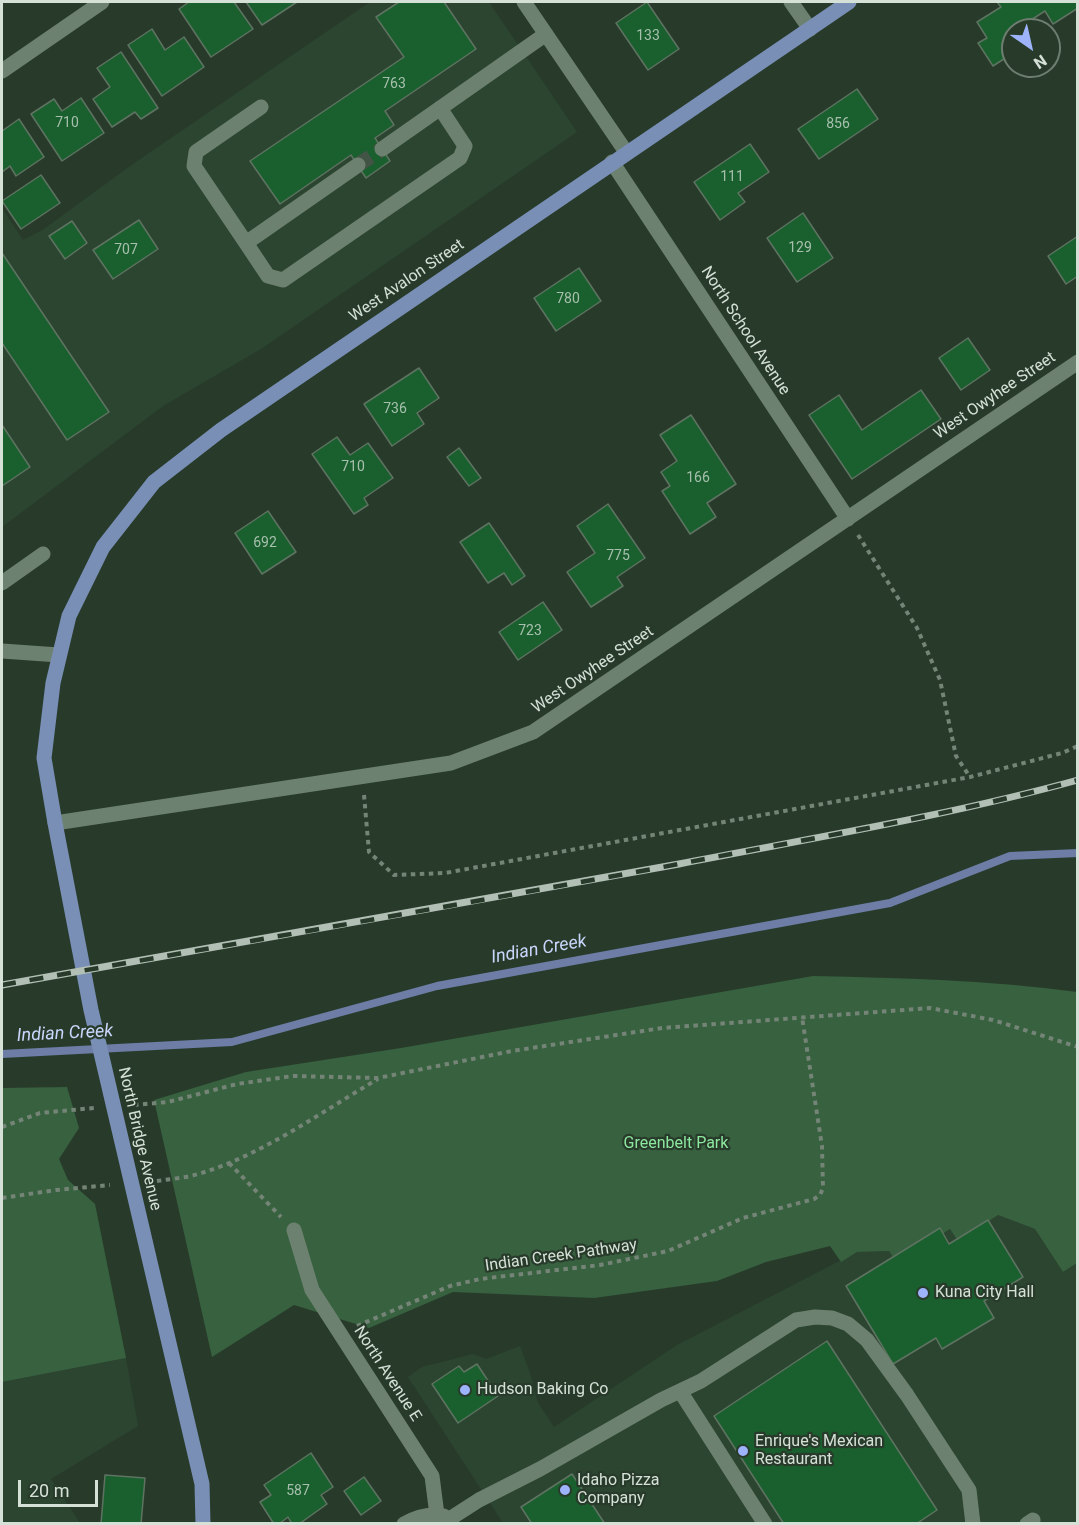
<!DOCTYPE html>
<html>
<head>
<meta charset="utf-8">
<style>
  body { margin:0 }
  #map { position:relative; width:1079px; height:1525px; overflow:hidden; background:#283b2b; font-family:Roboto,sans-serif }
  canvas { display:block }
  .frame { position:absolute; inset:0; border:3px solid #d5e1d7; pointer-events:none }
  .north { position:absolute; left:1001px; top:18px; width:60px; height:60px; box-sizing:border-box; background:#283b2b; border:2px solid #6d7d70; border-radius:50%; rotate:146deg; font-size:16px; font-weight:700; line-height:24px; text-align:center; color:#d5e1d7 }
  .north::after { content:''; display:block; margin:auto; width:21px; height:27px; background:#9db4fd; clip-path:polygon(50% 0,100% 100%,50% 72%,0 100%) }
  .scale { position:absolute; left:18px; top:1480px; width:80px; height:27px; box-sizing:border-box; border:3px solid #d5e1d7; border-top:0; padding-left:8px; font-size:18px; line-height:21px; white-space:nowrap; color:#d5e1d7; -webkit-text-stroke:4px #283b2b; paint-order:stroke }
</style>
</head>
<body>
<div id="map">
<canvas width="1079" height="1525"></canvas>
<div class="frame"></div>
<div class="north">N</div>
<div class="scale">20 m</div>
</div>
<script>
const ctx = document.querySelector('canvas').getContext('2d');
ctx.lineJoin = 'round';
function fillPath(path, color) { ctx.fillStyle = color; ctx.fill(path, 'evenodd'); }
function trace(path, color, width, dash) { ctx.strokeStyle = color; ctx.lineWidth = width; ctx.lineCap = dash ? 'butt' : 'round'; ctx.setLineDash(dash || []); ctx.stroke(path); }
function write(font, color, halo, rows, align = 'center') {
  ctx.font = font + ' Roboto,sans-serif'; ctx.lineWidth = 4.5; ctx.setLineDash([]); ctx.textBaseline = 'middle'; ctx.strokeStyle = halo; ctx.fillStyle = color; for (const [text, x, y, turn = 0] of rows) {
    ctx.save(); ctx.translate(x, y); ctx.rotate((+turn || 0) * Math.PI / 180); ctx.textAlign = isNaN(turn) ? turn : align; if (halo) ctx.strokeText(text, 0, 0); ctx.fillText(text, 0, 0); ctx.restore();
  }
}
fillPath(new Path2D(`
  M370 2H489L577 132 261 349 163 406 2 527V208L23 240 44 229 133 164Z
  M998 1215 1035 1229 1063 1272 1077 1263V1523H503L408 1377 422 1367 473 1354 486 1359 520 1346 530 1373 538 1403 554 1427 677 1345 857 1252 889 1251 897 1263 950 1229 958 1240Z
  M126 1358 138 1426 51 1479 80 1523 2 1524V1382Z`), '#2c4531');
fillPath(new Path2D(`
  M813 976C901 978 990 980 1077 992V1263L1063 1272 1035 1229 998 1215 958 1241 950 1229 897 1263 889 1251 857 1252 841 1262 830 1246 766 1262 717 1281 594 1298 453 1292 369 1328 294 1305 212 1357 154 1100 246 1072 401 1048Z
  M67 1087 79 1128 59 1159 68 1180 95 1204 126 1358 2 1382V1088Z`), '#37613f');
trace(new Path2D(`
  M2 1054 232 1042 437 986 890 903 1010 856 1078 853`), '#6d7da6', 8);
const building = new Path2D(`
  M189 2H234L253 29 211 57 179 9Z
  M246 2H297L262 25Z
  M399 2H444L476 49 385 111 394 125 375 138 390 161 366 178 351 155 280 204 250 161 404 57 376 17Z
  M647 2 679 49 648 70 616 23Z
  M997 2H1078V8L1053 24 1045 11 1020 27 1022 30H1013V53L993 66 978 43 987 38 977 22 1001 7Z
  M152 29 165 50 184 37 204 67 162 96 128 45Z
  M121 52 158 108 141 119 135 112 112 127 93 99 110 87 97 68Z
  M857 89 878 119 819 159 798 129Z
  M81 98 104 133 62 161 31 114 54 99 62 111Z
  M19 119 44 157 16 176 10 166 2 172V131Z
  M750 144 769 172 738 193 745 202 720 220 694 182Z
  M41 175 60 203 21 229 2 201Z
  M803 213 833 258 797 282 767 238Z
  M139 220 158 249 113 279 93 250Z
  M72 221 87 243 65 259 49 236Z
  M1078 236V276L1066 284 1048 256Z
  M2 253 109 412 67 440 2 343Z
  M579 268 601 301 556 331 534 298Z
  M968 338 990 370 961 390 939 358Z
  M419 368 439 398 417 413 424 424 392 446 364 404Z
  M921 390 941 419 852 479 809 415 839 395 862 430Z
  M691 415 736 484 707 503 716 517 690 534 662 491 670 486 661 472 677 461 660 435Z
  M2 425 30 467 2 486Z
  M337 437 350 455 368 443 393 478 364 498 368 505 354 514 312 454Z
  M459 448 481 478 469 486 447 457Z
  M608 504 645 558 617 577 623 586 591 607 567 572 595 553 577 526Z
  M268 511 296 552 262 574 235 533Z
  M489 523 525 576 512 585 504 573 488 583 460 542Z
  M543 602 562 630 518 660 499 632Z
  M988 1220 1023 1277 984 1301 994 1318 942 1349 936 1338 893 1364 846 1286 940 1228 949 1244Z
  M827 1341 937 1510 916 1524H784L714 1416Z
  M477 1364 498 1396 458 1423 432 1384 459 1366 464 1372Z
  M311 1453 333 1487 321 1495 327 1504 299 1524H292L288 1517 279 1524H274L260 1502 271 1495 264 1485Z
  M572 1474 605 1524H532L521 1507Z
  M105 1475 145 1478 141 1524H101Z
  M364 1477 381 1501 361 1515 344 1491Z`);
fillPath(building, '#1a5f2e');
trace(building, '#5e7361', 1.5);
trace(new Path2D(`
  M358 165 382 149`), '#425445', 15, [15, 8]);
trace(new Path2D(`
  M858 535 917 628 940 680 956 756 970 777
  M364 795 369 852 394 875 445 873 970 777 1062 753 1078 746
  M134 1105 168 1102 237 1084 293 1076 378 1078 512 1051 662 1028 930 1008 993 1020 1078 1047
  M2 1127 40 1113 94 1108
  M229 1163 281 1217
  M157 1181C170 1179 185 1178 198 1174 261 1156 321 1112 378 1079
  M2 1198 56 1190 110 1185
  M357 1326 450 1286 480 1279 600 1265 668 1251 743 1218 814 1199 820 1195 823 1188 822 1146 802 1017`), '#748476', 4, [4.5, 4.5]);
trace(new Path2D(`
  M524 2 626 152
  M791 2 810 29
  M2 71 102 2
  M261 107 196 152 194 166 246 243 358 165
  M382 149 546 34
  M612 162 848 519
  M246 243 268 276 283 280 460 158 465 146 440 108
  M2 583 43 554
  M2 651 59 655
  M55 823 451 763 533 732 1078 362
  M294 1230 312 1290 432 1476 437 1515
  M680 1391 765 1524
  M451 1518 479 1500 540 1469 661 1400 701 1381 796 1320 815 1317 832 1318 848 1324 867 1340 907 1395 969 1490 973 1524
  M404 1524C416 1517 430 1513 444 1516
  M1027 1524 1033 1520`), '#6c816f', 15);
trace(new Path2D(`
  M203 1524 202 1484 91 1010 55 823 44 758 53 683 69 616 103 547 154 482 221 430 849 2`), '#798fb6', 15);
const rail = new Path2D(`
  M2 985C227 945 453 906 679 864 812 838 947 816 1078 780`);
trace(rail, '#b1bfb4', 7);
trace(rail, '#283b2b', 4.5, [14]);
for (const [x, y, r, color] of [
  [923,1293,6,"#9db4fd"],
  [465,1390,6,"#9db4fd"],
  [743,1451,6,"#9db4fd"],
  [565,1490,6,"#9db4fd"]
]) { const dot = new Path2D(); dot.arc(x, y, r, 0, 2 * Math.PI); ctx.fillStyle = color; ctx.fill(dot); trace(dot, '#283b2b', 2); }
write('14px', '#a6c0ad', null, [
  ["133",648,36],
  ["763",394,84],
  ["710",67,123],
  ["856",838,124],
  ["111",732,177],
  ["129",800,248],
  ["707",126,250],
  ["780",568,299],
  ["736",395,409],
  ["710",353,467],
  ["166",698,478],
  ["692",265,543],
  ["775",618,556],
  ["723",530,631],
  ["587",298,1491]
]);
write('16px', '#d5e1d7', '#283b2b', [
  ["West Avalon Street",407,281,-34],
  ["North School Avenue",745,331,57],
  ["West Owyhee Street",995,396,-34],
  ["West Owyhee Street",593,670,-34],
  ["North Bridge Avenue",139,1139,77],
  ["Indian Creek Pathway",561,1256,-8],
  ["North Avenue E",387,1374,57]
]);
write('16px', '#8de89f', '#283b2b', [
  ["Greenbelt Park",676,1144]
]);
write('16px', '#d5e1d7', '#283b2b', [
  ["Kuna City Hall",935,1293],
  ["Hudson Baking Co",477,1390],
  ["Enrique's Mexican",755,1442],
  ["Restaurant",755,1460],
  ["Idaho Pizza",577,1481],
  ["Company",577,1499]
], 'left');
write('italic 18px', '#c9d6fb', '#283b2b', [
  ["Indian Creek",539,950,-10],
  ["Indian Creek",65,1034,-3]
]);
</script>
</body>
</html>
